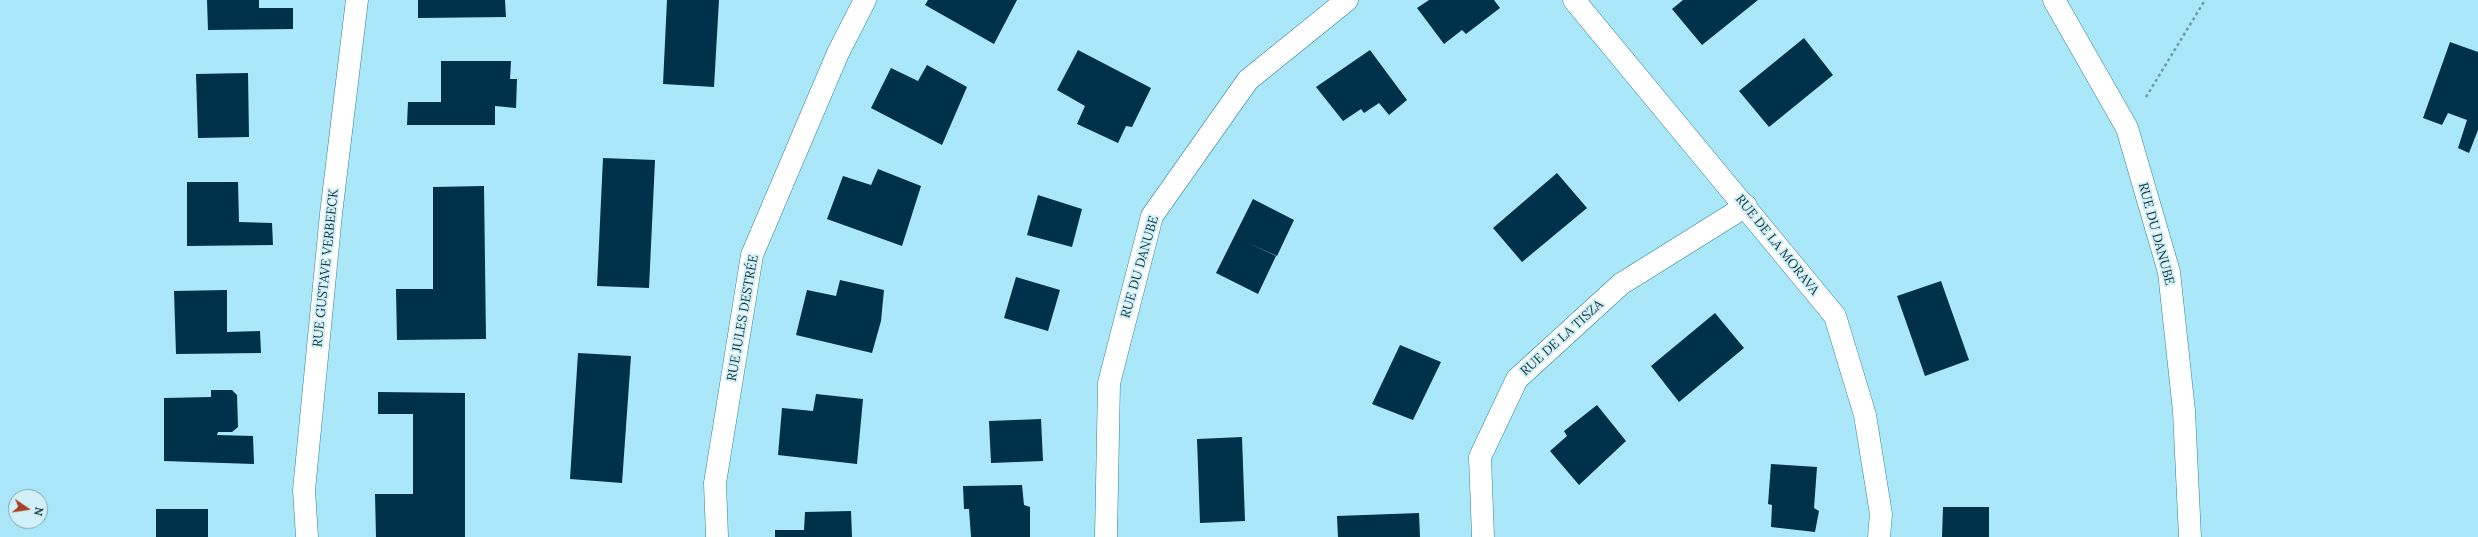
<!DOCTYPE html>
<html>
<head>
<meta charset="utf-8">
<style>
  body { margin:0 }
  #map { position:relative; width:2478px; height:537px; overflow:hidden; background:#aae8f9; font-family:Lora,serif }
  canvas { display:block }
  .north { position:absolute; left:8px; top:489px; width:40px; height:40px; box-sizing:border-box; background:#d2f0f8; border:1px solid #85a5ad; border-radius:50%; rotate:103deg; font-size:11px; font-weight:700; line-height:16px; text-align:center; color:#12343c }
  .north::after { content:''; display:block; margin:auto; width:14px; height:18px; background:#a84021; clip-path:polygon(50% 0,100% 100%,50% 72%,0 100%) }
</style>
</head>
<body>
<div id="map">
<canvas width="2478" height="537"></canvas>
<div class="north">N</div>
</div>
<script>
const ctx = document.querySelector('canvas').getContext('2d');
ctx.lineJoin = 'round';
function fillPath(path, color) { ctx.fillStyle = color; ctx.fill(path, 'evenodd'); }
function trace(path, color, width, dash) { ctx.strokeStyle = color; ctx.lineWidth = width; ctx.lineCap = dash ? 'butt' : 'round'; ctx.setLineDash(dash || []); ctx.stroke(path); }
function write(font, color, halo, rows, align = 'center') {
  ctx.font = font + ' Lora,serif'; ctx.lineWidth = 4; ctx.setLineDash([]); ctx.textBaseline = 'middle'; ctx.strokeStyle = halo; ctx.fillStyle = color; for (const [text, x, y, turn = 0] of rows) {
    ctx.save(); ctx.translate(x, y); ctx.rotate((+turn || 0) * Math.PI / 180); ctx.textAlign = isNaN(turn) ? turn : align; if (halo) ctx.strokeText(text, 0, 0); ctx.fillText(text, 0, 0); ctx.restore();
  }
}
fillPath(new Path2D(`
  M207 0H259V8H293V29L208 30Z
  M418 0H505L506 17 418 18Z
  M667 0H719L714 87 663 84Z
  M928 0H1017L994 44 925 5Z
  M1429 0H1494L1500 8 1466 34 1462 30 1444 44 1417 8Z
  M1683 0H1758L1702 45 1672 9Z
  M1804 38 1833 75 1769 127 1739 91Z
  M2450 42 2478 52V130L2469 153 2458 148 2467 120 2448 113 2442 125 2423 118Z
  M1078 50 1151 88 1132 127 1126 126 1118 143 1077 124 1085 106 1057 90Z
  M1370 50 1407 100 1389 115 1379 103 1364 113 1361 109 1343 121 1316 87Z
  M441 61H511L510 79H517L516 108 495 106V125H407L408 102H441Z
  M927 65 967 87 942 145 871 108 891 68 918 81Z
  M248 73 249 137 198 138 196 74Z
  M603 158 655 160 649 288 597 286Z
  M878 169 921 186 902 246 827 219 843 176 871 185Z
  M1557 173 1587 208 1522 262 1493 228Z
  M187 182H238L239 222 272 223 273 245 187 246Z
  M484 186 486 339 397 340 396 289H433V187Z
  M1038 195 1082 209 1072 247 1027 235Z
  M1253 199 1294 220 1277 256 1248 243 1276 256 1258 294 1216 273Z
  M1016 277 1060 290 1048 331 1004 318Z
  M840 280 884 290 881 321 872 353 796 335 807 290 836 296Z
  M1941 281 1969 360 1925 376 1897 296Z
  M227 290V332L260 331 261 353 176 354 174 291Z
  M1715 313 1744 348 1679 402 1651 366Z
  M1400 345 1441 362 1413 420 1372 404Z
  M578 353 631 356 622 483 570 479Z
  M211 390H232L237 395 238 427 232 432H218L217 435 253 436 254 464 164 461V398L211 397Z
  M378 392 465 393V537H376L375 494H413V414H378Z
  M816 394 863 399 857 464 778 455 782 408 813 411Z
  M1597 405 1626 441 1579 485 1550 451 1567 436 1564 431Z
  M1041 419 1043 461 991 463 989 421Z
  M1242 437 1245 521 1200 523 1197 439Z
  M1771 464 1817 467 1814 508 1819 511 1815 532 1771 527 1772 505 1768 504Z
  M1022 485 1024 505 1030 507V537H971L969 509H964L963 486Z
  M1943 507H1989V537H1942Z
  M156 509H208V537H156Z
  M851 511 852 537H775V530H804L805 512Z
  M1419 513 1420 537H1338L1337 516Z`), '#00314a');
const minor = new Path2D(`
  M1574 0 1835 316 1865 415 1881 514 1879 537
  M2054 0 2127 128 2169 272 2184 411 2190 537
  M307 537 304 490 331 214 357 0
  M717 537 715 483 752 255 838 53 865 0
  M1106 537 1109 383 1152 216 1248 80 1347 0
  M1483 537 1480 457 1517 379 1621 284 1746 206`);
trace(minor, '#2e8195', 23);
trace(new Path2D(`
  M2146 97 2205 0`), '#6a9ca9', 2.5, [3, 3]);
trace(minor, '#fff', 22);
write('13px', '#12343c', '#d2f0f8', [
  ["RUE DU DANUBE",2156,234,75],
  ["RUE DE LA MORAVA",1777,245,51],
  ["RUE DU DANUBE",1140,267,-74],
  ["RUE GUSTAVE VERBEECK",326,268,-84],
  ["RUE JULES DESTRÉE",743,318,-80],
  ["RUE DE LA TISZA",1562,338,-42]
]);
</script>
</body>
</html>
